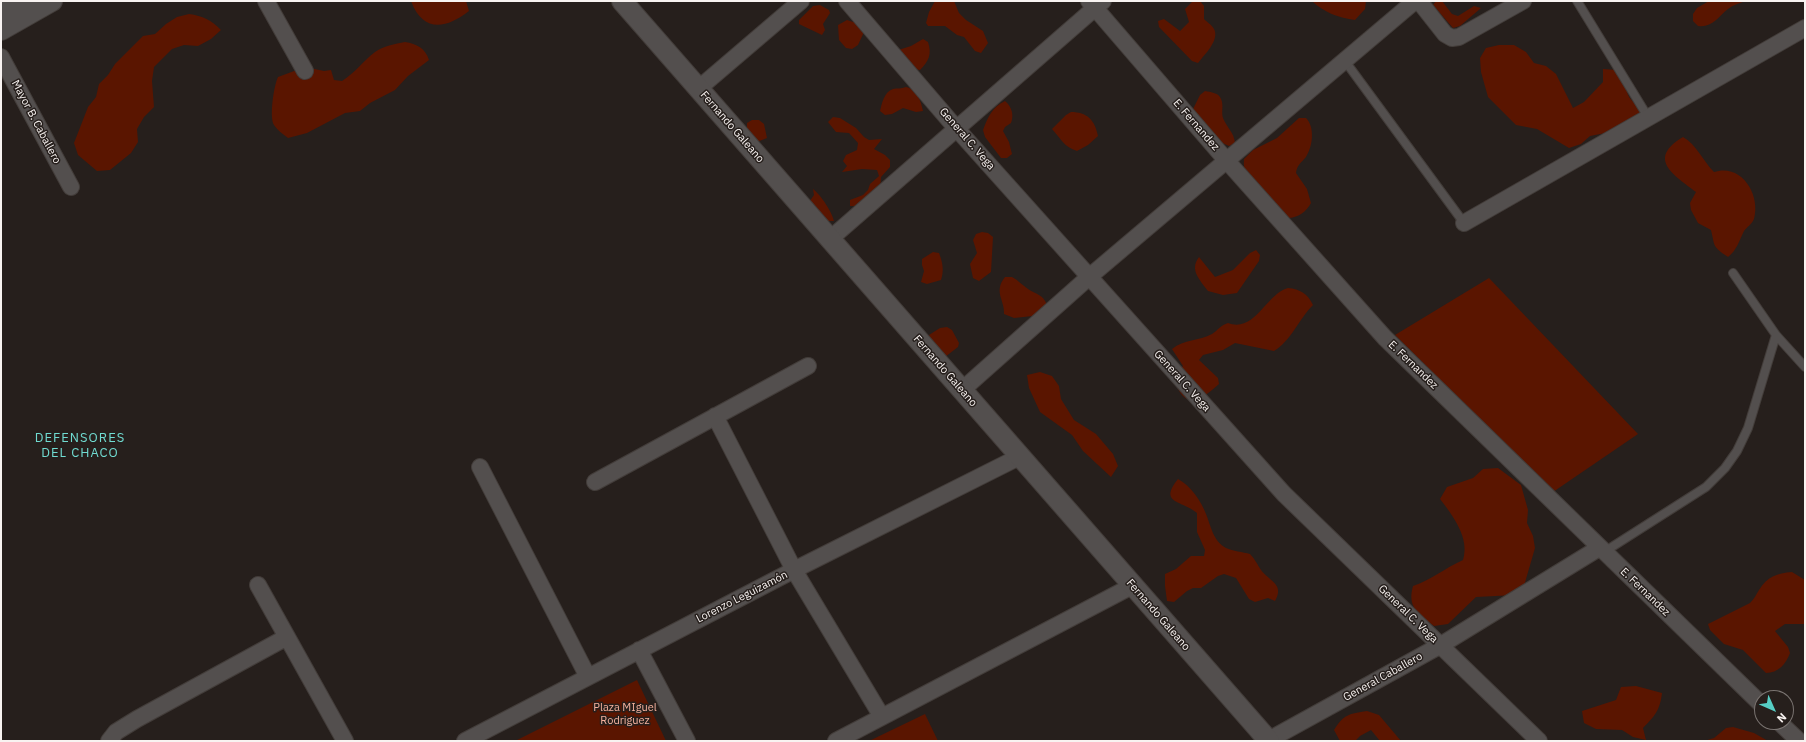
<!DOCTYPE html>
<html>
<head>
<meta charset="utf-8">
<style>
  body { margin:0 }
  #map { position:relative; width:1806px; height:742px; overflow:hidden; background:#261f1c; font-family:"IBM Plex Sans",sans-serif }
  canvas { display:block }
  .frame { position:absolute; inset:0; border:2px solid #f8f3f1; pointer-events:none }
  .north { position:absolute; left:1754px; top:690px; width:40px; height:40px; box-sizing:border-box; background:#261f1c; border:1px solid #7a7471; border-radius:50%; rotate:135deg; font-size:11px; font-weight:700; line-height:16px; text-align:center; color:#f8f3f1 }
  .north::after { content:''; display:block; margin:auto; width:14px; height:18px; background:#56cec4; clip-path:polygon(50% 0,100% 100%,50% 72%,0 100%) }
</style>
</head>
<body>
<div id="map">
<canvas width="1806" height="742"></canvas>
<div class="frame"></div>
<div class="north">N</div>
</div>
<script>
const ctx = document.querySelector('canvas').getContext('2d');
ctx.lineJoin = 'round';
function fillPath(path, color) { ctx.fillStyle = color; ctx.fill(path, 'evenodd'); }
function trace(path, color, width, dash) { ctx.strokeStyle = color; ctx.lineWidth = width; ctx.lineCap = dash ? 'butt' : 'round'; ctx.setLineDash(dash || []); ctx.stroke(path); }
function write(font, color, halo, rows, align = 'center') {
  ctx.font = font + ' "IBM Plex Sans",sans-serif'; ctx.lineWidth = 3; ctx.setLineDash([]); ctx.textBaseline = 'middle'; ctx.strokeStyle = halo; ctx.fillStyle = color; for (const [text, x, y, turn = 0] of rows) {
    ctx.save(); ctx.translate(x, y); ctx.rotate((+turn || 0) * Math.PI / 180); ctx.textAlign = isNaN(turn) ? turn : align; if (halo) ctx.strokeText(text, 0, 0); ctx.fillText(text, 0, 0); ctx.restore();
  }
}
fillPath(new Path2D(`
  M411 1H466L469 11C446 29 423 33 411 1Z
  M935 1H954L959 13 966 20 983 31 988 43 981 53 975 51 964 37 957 35 945 26H928L926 23 929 12Z
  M1193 1H1200L1204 6V19C1207 22 1212 25 1214 29 1220 40 1204 55 1198 63L1192 61 1159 27 1158 21 1164 19 1180 31 1189 22 1185 9Z
  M1312 1H1366L1365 9 1355 20C1339 18 1323 12 1312 1Z
  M1436 1H1442L1452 14 1458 16 1474 6 1481 8 1460 26 1453 28 1433 5Z
  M1709 1H1746C1740 3 1733 5 1728 9 1718 17 1712 28 1698 26L1693 21V14L1697 8Z
  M820 5 829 10 830 13 823 24 825 30 822 35 799 24V20L813 6Z
  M189 14C203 16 211 20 221 30L211 39 198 46 184 45 172 49 154 67 152 81 154 107 144 117 137 129 138 142 131 153 110 170 97 171 78 155 74 143 88 107 96 97 99 84 108 75 115 64 143 36 155 34 166 24 177 17Z
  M847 20 853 22 859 20 864 32 858 45 852 49 846 48 839 40 838 25Z
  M923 39 928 42C932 54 929 61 920 70L914 69 892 52 911 46Z
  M405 42C417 44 425 48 429 60L408 76 395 90 370 103 360 111 345 113 307 133 288 138C283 134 277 130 274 125 269 117 274 85 278 77L305 67 324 71 331 70 334 80 342 81C355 73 363 61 375 52 383 46 395 44 405 42Z
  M1499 45H1514L1526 52 1534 63 1546 66 1556 74 1573 108 1584 102 1603 82V69L1617 70 1626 79C1626 97 1629 100 1645 110 1634 120 1626 120 1616 131L1590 136 1581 144 1569 148 1537 129 1516 125 1488 97 1481 72 1480 58 1486 48Z
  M906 87C917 89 921 101 923 111L916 112 903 108 892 114 885 115 880 111C882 103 884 92 893 89 897 88 901 89 906 87Z
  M1205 91C1211 92 1219 93 1221 99 1224 105 1221 112 1223 118 1227 128 1234 132 1235 143L1229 146C1212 139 1202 127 1191 113L1200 95Z
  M1005 101C1012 107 1014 115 1011 123L1005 127 1003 131 1009 142 1012 154 1007 158H1001L985 137 983 130C988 117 992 107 1005 101Z
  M1071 112C1087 112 1095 120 1098 136L1088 145 1077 151C1064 147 1061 139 1052 129L1066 115Z
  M833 117 840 118 856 128 864 137 869 140 882 139 874 149 885 155 890 160V167L881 177 880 191 857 206H850V200L863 195 868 190 870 184 879 176 877 170 862 169 842 172 847 166 843 161 846 155 857 150 858 143 849 133 836 132 828 122Z
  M1299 118H1306C1315 127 1313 146 1306 157 1301 163 1297 165 1296 173L1307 189 1311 203C1306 212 1299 217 1289 218 1270 207 1241 184 1244 159L1253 150 1277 138Z
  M752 120H759L764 124 767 138 757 142 747 130V123Z
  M1683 137C1697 145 1703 161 1714 172 1741 163 1761 194 1754 219 1752 224 1747 227 1744 231 1739 241 1737 250 1728 257 1712 246 1715 247 1711 230L1698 223 1691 210 1690 203 1696 192C1674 175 1646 159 1683 137Z
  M813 189C821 195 832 212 834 221H827L805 208 814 195Z
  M982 232 988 233 993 237 991 272 979 281 973 278 970 264 977 253 973 240 976 234Z
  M1256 250 1260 255 1259 261 1237 293 1223 295 1208 291C1200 280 1189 270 1199 257L1215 277 1233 270 1250 253Z
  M933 252 939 253C943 263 944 271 941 280L927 284 921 282 924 271 922 265V259Z
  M1005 277H1012C1018 280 1022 285 1028 289 1037 295 1043 294 1047 305L1042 315 1014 318 1004 314C1005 300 993 292 1005 277Z
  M1489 278 1638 434 1553 492 1395 335Z
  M1288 288C1300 289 1308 294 1313 305 1299 319 1291 341 1274 351L1235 343 1223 350 1203 355 1199 360 1218 378 1219 384C1211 391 1195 406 1184 397 1179 393 1176 384 1172 378L1183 366 1172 349C1184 339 1199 341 1212 334 1218 330 1221 325 1228 323 1255 333 1266 294 1288 288Z
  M947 327 952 330 959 343 958 347 945 357 933 343 929 335 940 328Z
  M1040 372 1052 376 1059 386 1061 399 1074 420 1096 434 1113 454 1118 466 1111 477 1083 451 1072 435 1040 412 1029 388 1027 375Z
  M1498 468 1521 485 1528 510 1527 523 1533 536 1535 548 1524 586 1515 595 1476 597 1448 624 1434 626C1418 614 1407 607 1413 586 1431 580 1445 568 1463 560 1470 538 1453 516 1440 499L1447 487 1473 478 1483 469Z
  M1178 479C1191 486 1201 501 1206 514 1211 526 1213 541 1226 548 1233 551 1243 552 1250 554 1255 559 1257 564 1261 570 1269 581 1285 584 1275 601L1268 598 1255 602 1249 599 1236 578 1224 574 1218 576 1201 588H1193L1187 591 1174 602 1167 601 1165 586V574L1176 569 1191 556H1204L1205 550 1197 532V513C1182 500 1158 504 1178 479Z
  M1792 572 1805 580V624H1785L1775 631 1788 647 1790 653C1786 664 1778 673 1766 673L1743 650 1724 644 1710 630 1708 624 1750 603C1754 599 1756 595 1759 590 1767 577 1777 573 1792 572Z
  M637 680 666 741H515Z
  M1636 686 1662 693C1660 710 1655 716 1643 728L1646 740 1633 737 1622 730 1596 729 1584 723 1582 711 1616 700 1621 687Z
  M1367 711 1379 715 1401 741H1380L1371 730 1360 736 1355 741H1340L1334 730C1344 714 1349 714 1367 711Z
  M925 714 938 741H869Z
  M1733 727 1754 733 1768 741H1704L1714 738 1726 728Z`), '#5a1500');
const service = new Path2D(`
  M1577 1 1648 117
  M1345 61 1464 223
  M1776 335 1805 367
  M1604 552 1706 487 1725 468 1737 451 1748 428 1776 335 1733 273`);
const minor = new Path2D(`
  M266 1 305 71
  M847 1 956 128 1284 494 1539 741
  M1089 1 1226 160 1385 338 1762 705
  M1419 1 1445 34 1452 38 1459 37 1523 1
  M1 57 71 187
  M698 89 801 1
  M1464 223 1805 28
  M830 239 1103 1
  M962 390 1089 277 1415 1
  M715 416 794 570 882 717
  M480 467 588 677
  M595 482 808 366
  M258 585 345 741
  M639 650 687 741
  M1779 722 1799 741
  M109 741 116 732 137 719 287 637
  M465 741 794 570 1021 456
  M836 741 1132 586
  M1267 741 1441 645 1599 548`);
const tertiary = new Path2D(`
  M622 1 1269 741
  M1 13 22 1
  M1 30 52 1`);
trace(service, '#433d3a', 10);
trace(minor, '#433d3a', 18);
trace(tertiary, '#433d3a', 22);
trace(service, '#534f4e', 8);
trace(minor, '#534f4e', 16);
trace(tertiary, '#534f4e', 20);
write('11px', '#f8f3f1', '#261f1c', [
  ["Mayor B. Caballero",36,122,62],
  ["E. Fernandez",1196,125,49],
  ["Fernando Galeano",732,127,49],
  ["General C. Vega",967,139,49],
  ["E. Fernandez",1413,365,44],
  ["Fernando Galeano",945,371,49],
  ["General C. Vega",1182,381,48],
  ["E. Fernandez",1645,592,44],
  ["Lorenzo Leguizamón",742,597,-27],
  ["General C. Vega",1408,614,44],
  ["Fernando Galeano",1158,615,49],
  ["General Caballero",1383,677,-29]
]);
write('11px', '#f5b19d', '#261f1c', [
  ["Plaza MIguel",625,708],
  ["Rodriguez",625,721]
]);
ctx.letterSpacing = '1px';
write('13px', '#70dbd1', '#261f1c', [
  ["DEFENSORES",80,438],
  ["DEL CHACO",80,453]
]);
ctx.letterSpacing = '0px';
</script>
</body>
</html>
